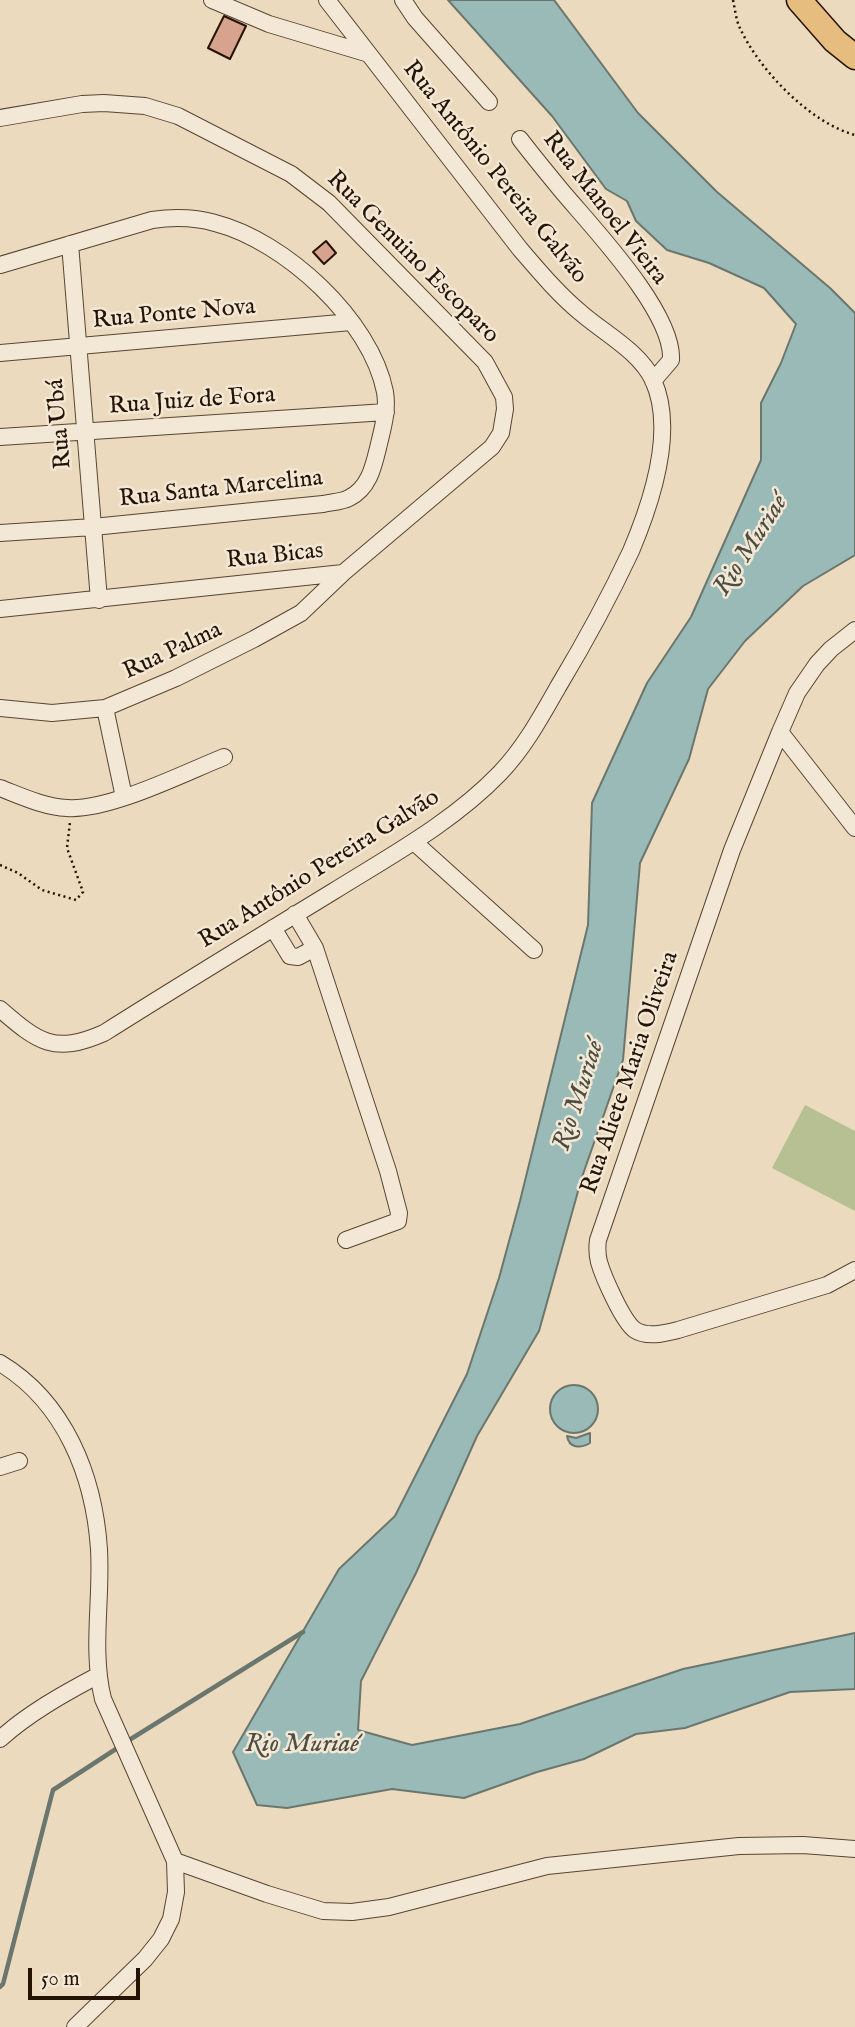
<!DOCTYPE html>
<html>
<head>
<meta charset="utf-8">
<style>
  body { margin:0 }
  #map { position:relative; width:855px; height:2027px; overflow:hidden; background:#ecdabe; font-family:"IM FELL English",serif }
  canvas { display:block }
  .scale { position:absolute; left:28px; top:1968px; width:112px; height:32px; box-sizing:border-box; border:4px solid #251303; border-top:0; padding-left:9px; font-size:21px; line-height:24px; white-space:nowrap; color:#251303; -webkit-text-stroke:5px #f3e7d5; paint-order:stroke }
</style>
</head>
<body>
<div id="map">
<canvas width="855" height="2027"></canvas>
<div class="scale">50 m</div>
</div>
<script>
const ctx = document.querySelector('canvas').getContext('2d');
ctx.lineJoin = 'round';
function fillPath(path, color) { ctx.fillStyle = color; ctx.fill(path, 'evenodd'); }
function trace(path, color, width, dash) { ctx.strokeStyle = color; ctx.lineWidth = width; ctx.lineCap = dash ? 'butt' : 'round'; ctx.setLineDash(dash || []); ctx.stroke(path); }
function write(font, color, halo, rows, align = 'center') {
  ctx.font = font + ' "IM FELL English",serif'; ctx.lineWidth = 5; ctx.setLineDash([]); ctx.textBaseline = 'middle'; ctx.strokeStyle = halo; ctx.fillStyle = color; for (const [text, x, y, turn = 0] of rows) {
    ctx.save(); ctx.translate(x, y); ctx.rotate((+turn || 0) * Math.PI / 180); ctx.textAlign = isNaN(turn) ? turn : align; if (halo) ctx.strokeText(text, 0, 0); ctx.fillText(text, 0, 0); ctx.restore();
  }
}
fillPath(new Path2D(`
  M805 1105 855 1131V1211L772 1168Z`), '#b6c093');
const water = new Path2D(`
  M448 0H554L638 113 717 192 830 288 855 313V555L803 586 745 641 708 689 689 759 640 863 623 1060 582 1177 539 1331 477 1436 416 1573 361 1681 358 1730 412 1745 520 1724 683 1669 855 1633V1689L790 1692 685 1728 636 1734 584 1759 537 1772 464 1798 392 1789 287 1808 257 1805 233 1752 339 1569 395 1516 467 1374 499 1278 520 1201 588 925 592 803 647 683 691 617 761 460V403L781 363 796 324 764 288 709 263 667 250 636 221 627 201 606 189 552 116Z
  M550 1409a24 24 0 1 1 48 0a24 24 0 1 1-48 0Z
  M590 1433V1443C580 1449 569 1448 567 1436L576 1438Z`);
fillPath(water, '#99bab6');
trace(water, '#6b776e', 2);
trace(new Path2D(`
  M126 1742 303 1632
  M0 1987 3 1984 53 1790 119 1747`), '#6b776e', 4.5);
const building = new Path2D(`
  M224 16 246 26 230 59 208 48Z
  M326 241 336 253 324 264 313 252Z`);
fillPath(building, '#d7a38e');
trace(building, '#251303', 2);
const minor = new Path2D(`
  M212 0 269 24 369 54
  M403 0 415 18 489 102
  M0 118 82 104 104 103 145 106 178 116 291 174 329 203 485 362 504 397 505 409 501 433 492 447 343 573 301 613 254 639 176 678 105 708 52 713 0 708
  M520 139C533 156 547 173 561 190 591 226 674 312 671 360L653 381
  M70 244 99 600
  M0 265 152 220C173 217 194 217 215 223 285 241 371 320 385 392 388 410 383 427 379 444 374 464 370 488 349 498 342 502 331 502 323 504L93 527 0 533
  M0 353 351 322
  M0 437 386 412
  M0 609 343 573
  M855 630 831 649 817 664 797 693 780 732 732 850 598 1240C597 1247 597 1254 599 1262 603 1276 623 1322 635 1330 647 1338 666 1333 678 1330L827 1285 855 1270
  M105 708 124 797
  M780 732 855 828
  M0 788C21 796 44 807 67 808 109 811 184 773 224 757
  M414 842 534 950
  M295 914 315 948 388 1171 399 1213 398 1221 346 1240
  M273 928 290 956 298 957 315 948
  M0 1009C38 1042 54 1055 104 1033 180 985 257 938 334 891 390 856 453 822 500 773 524 748 541 717 558 687 585 642 609 598 631 551 651 504 676 430 653 380 639 351 604 333 581 313 558 294 539 271 520 249L327 0
  M0 1363C65 1402 94 1476 99 1549 102 1599 91 1650 103 1699L175 1861 176 1892 171 1919 161 1939 145 1959 75 2027
  M0 1467 19 1461
  M0 1739C29 1713 63 1694 97 1676
  M175 1861 267 1894 323 1911 352 1912 389 1907 547 1866 739 1846 803 1845 855 1849`);
const highway = new Path2D(`
  M799 0 835 41 855 57`);
trace(minor, '#574532', 18);
trace(highway, '#251303', 27);
trace(new Path2D(`
  M733 0C735 9 736 19 739 26 758 69 810 123 855 135
  M0 865 18 873 42 890 76 900 83 892 67 848 70 822`), '#251303', 2.5, [2, 3.5]);
trace(minor, '#f3e7d5', 16);
trace(highway, '#e6bd7f', 24);
write('24px', '#251303', '#f3e7d5', [
  ["Rua Antônio Pereira Galvão",494,173,51],
  ["Rua Manoel Vieira",604,209,52],
  ["Rua Genuino Escoparo",412,258,45],
  ["Rua Ponte Nova",174,315,-5],
  ["Rua Juiz de Fora",192,402,-4],
  ["Rua Ubá",61,424,-95],
  ["Rua Santa Marcelina",221,490,-6],
  ["Rua Bicas",275,557,-6],
  ["Rua Palma",173,652,-25],
  ["Rua Antônio Pereira Galvão",320,870,-32],
  ["Rua Aliete Maria Oliveira",631,1073,-71]
]);
write('italic 26px', '#4e4d42', '#f3e7d5', [
  ["Rio Muriaé",752,546,-57],
  ["Rio Muriaé",580,1096,-72],
  ["Rio Muriaé",302,1746]
]);
</script>
</body>
</html>
